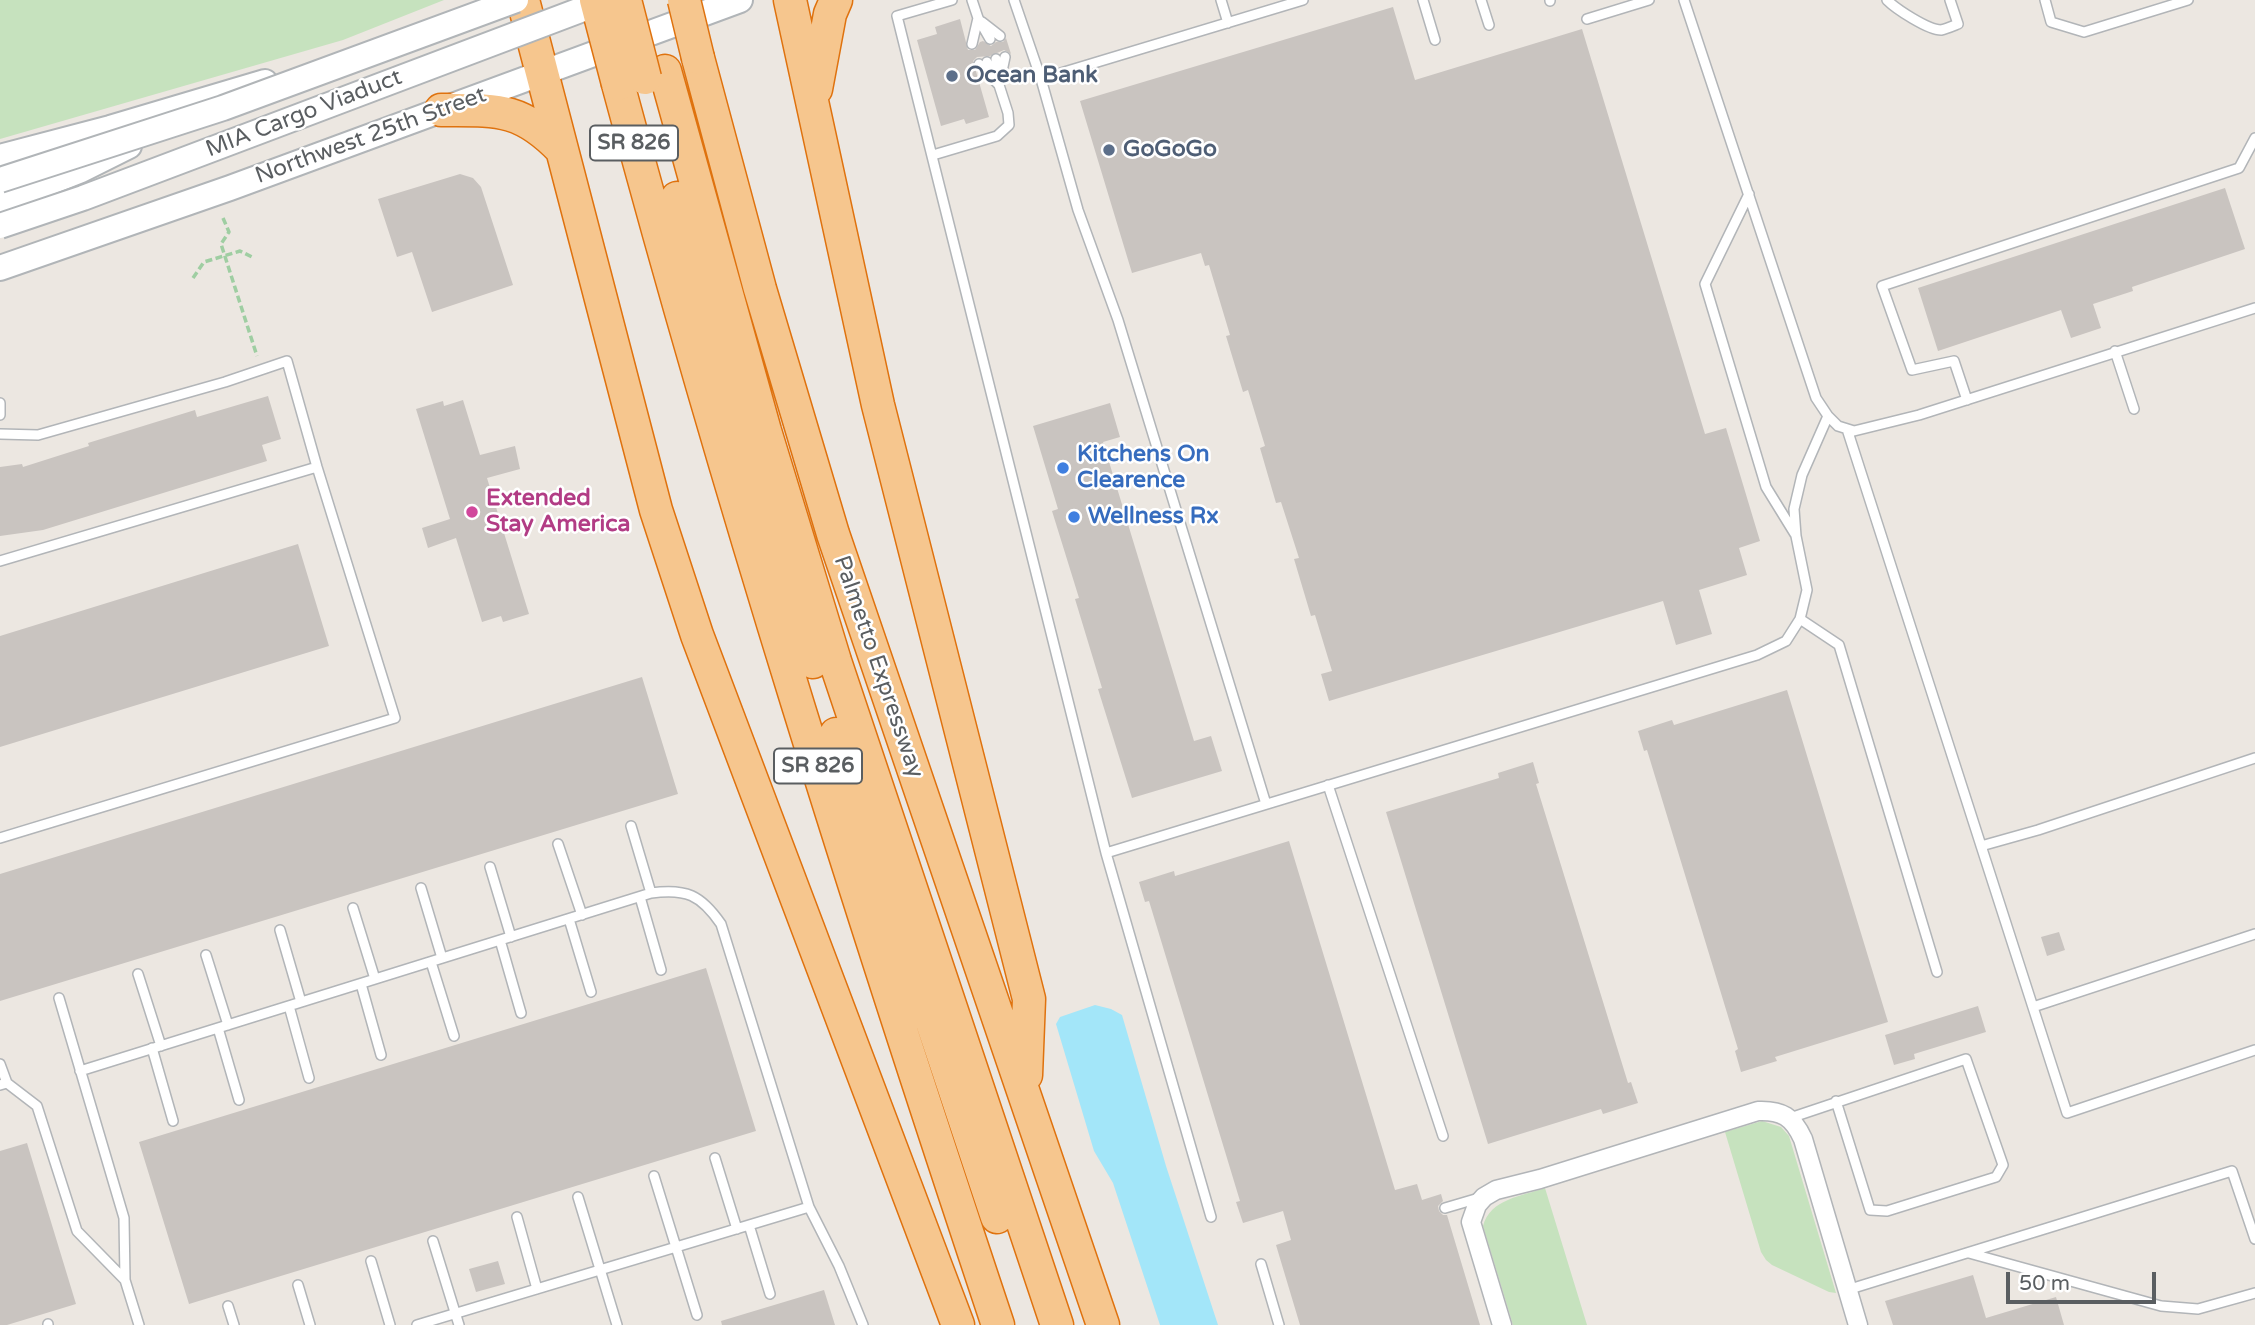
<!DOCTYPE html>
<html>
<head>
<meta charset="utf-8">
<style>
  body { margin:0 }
  #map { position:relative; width:2255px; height:1325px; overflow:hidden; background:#ece7e1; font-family:"Varela Round",sans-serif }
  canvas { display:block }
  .scale { position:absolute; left:2006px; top:1272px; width:150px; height:32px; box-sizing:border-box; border:4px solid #5a5e61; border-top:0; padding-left:9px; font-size:21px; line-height:24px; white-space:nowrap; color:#5a5e61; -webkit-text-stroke:5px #fff; paint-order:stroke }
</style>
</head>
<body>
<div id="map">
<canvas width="2255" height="1325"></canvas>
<div class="scale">50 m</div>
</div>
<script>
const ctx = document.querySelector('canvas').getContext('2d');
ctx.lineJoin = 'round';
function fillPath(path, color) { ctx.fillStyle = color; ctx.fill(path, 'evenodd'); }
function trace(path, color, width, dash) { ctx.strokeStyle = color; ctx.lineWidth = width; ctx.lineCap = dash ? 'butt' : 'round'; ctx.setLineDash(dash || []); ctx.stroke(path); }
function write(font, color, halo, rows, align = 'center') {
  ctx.font = font + ' "Varela Round",sans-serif'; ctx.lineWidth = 5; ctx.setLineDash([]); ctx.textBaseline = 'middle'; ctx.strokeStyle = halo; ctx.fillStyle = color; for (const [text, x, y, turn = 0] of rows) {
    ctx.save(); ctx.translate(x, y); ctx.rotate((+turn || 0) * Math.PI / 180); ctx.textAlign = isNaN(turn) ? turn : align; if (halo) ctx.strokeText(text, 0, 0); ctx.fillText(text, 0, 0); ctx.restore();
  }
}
fillPath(new Path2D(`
  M0 0H444L343 40 0 139Z
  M1762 1121 1781 1127 1789 1136 1836 1293 1829 1292 1772 1265 1766 1260 1761 1252 1725 1132Z
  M1545 1188 1587 1325H1513L1483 1226C1490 1199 1522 1196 1545 1188Z`), '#c6e2be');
fillPath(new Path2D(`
  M1095 1005 1111 1009 1122 1015 1166 1166 1218 1325H1160L1113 1183 1094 1151 1056 1024 1060 1017Z`), '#a3e6f9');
fillPath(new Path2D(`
  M1393 7 1415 80 1582 29 1705 434 1726 428 1760 541 1739 548 1747 575 1699 590 1712 634 1676 645 1663 601 1329 701 1321 674 1332 671 1315 615 1311 616 1294 559 1299 558 1281 502 1276 503 1260 448 1265 446 1248 390 1243 392 1226 336 1230 335 1209 265 1205 266 1201 253 1132 273 1080 101Z
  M960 19 968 50H975L980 42 983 41 991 46 996 42H1003L1006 38 1011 54 1004 50 990 56 977 57 973 61 989 117 966 124 964 119 941 126 917 40 937 34 935 27Z
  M460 174 473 178 481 187 513 285 432 312 412 252 397 257 378 199Z
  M2225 188 2245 249 2132 287 2133 291 2093 304 2101 328 2071 338 2061 310 1938 351 1918 288Z
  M268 396 281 439 262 445 267 461 43 530 0 536V467L22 464 23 467 89 446 88 443 195 410 197 417Z
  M463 400 480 455 515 446 520 469 487 478 529 614 503 622 501 616 482 622 456 538 428 548 422 528 450 519 416 409 443 401 444 406Z
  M1110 403 1120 437 1103 442 1194 741 1211 736 1222 771 1132 798 1098 689 1102 688 1075 599 1079 598 1052 511 1058 509 1033 426Z
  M298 544 329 646 0 747V636Z
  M642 677 678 794 0 1001V874Z
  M1787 690 1888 1022 1775 1057 1777 1061 1741 1072 1735 1051 1738 1049 1647 750 1644 751 1638 731 1672 720 1674 725Z
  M1533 762 1539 783 1536 784 1628 1083 1631 1082 1638 1103 1603 1114 1601 1109 1488 1144 1386 812 1499 778 1498 773Z
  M1289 841 1395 1190 1417 1184 1422 1200 1441 1194 1443 1201 1438 1206 1439 1211 1443 1215H1447L1480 1325H1300L1276 1245 1291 1240 1283 1211 1243 1223 1236 1202 1240 1201 1149 901 1145 902 1139 882 1174 871 1175 876Z
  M2059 932 2065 950 2047 956 2041 937Z
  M706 968 756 1131 189 1304 139 1142Z
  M1978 1006 1986 1032 1914 1054 1915 1059 1894 1065 1885 1035Z
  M27 1143 76 1304 7 1325H0V1151Z
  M498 1261 505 1284 476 1292 469 1269Z
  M1973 1275 1986 1318 2056 1297 2064 1325H1893L1885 1301Z
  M824 1290 835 1325H722L721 1321Z`), '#c9c4c0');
const service = new Path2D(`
  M952 0 897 16 1106 853 1211 1217
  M972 0 978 18 990 39
  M1014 0 1041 79 1078 210 1118 320 1266 804
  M1221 0 1228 23
  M1423 0 1435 40
  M1481 0 1489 25
  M1550 0V1
  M1684 0 1816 398 1828 416 1838 426 1854 431 1919 415 2255 308
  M1887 0C1896 9 1928 30 1941 30 1946 29 1953 26 1958 24L1950 0
  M2045 0 2051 22 2084 32 2188 0
  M1587 19 1649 0
  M982 22 1000 36
  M972 44 978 18
  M987 62 995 77
  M979 64 999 85
  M1001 76 1005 57
  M1041 79 1303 0
  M933 155 997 136 1009 125 1008 113 999 85 996 59
  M1749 194 1705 284 1766 487 1795 534
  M2115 351 2134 409
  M1967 400 1954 361 1912 370 1882 286 2239 168 2255 138
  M0 403V415
  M1847 429 2067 1113 2255 1050
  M0 434 38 435 225 382 287 361 317 467 395 718 0 838
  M0 561 317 467
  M1800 619 1839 645 1937 972
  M1328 785 1443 1136
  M558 844 582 915
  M1981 846 2038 830 2255 758
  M1106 853 1757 655 1786 641 1800 619 1807 590 1796 536 1794 509 1802 475 1828 416
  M490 867 511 937
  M421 888 442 958
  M651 893C686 888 701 895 721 924L809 1207 839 1266 863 1325
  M640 897 661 970
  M353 908 375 979
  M569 919 591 992
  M280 930 301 1002
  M500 940 521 1013
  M206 955 228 1025
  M431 962 454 1036
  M138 974 161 1046
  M361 984 381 1055
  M59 998 124 1218 125 1280
  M289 1006 309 1078
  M2033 1007 2255 934
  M218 1028 239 1100
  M152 1048 173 1121
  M0 1064 7 1083
  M80 1071 651 893 631 826
  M0 1085 7 1083 37 1106 77 1231 125 1280 139 1325
  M1790 1118 1966 1059 2003 1165 1996 1177 1887 1211 1870 1210 1836 1101
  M715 1158 737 1229
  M654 1176 697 1315
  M578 1197 617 1325
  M1445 1208 1479 1198
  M517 1217 537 1289
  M749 1225 770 1294
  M433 1241 459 1325
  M1969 1253 2161 1306 2198 1309 2255 1293
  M371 1261 390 1325
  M1261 1264 1279 1325
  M298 1285 310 1325
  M1847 1290 2232 1171 2255 1239
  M228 1306 234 1325
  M48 1324V1325
  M417 1325 809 1207`);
const minor = new Path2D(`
  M1502 1325 1471 1222 1477 1205 1484 1197 1496 1190 1540 1179 1758 1111C1782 1110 1793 1117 1803 1139L1858 1325`);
const secondary = new Path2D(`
  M0 157 110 128 265 82
  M0 202 81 170 129 146
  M0 268 230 188 740 0`);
const motorway = new Path2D(`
  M523 0 656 510 697 635 958 1325
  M790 0 878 405 1029 999 1026 1075
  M698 58 760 289 833 534 1103 1325
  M665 71 765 431 835 661 1057 1325
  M618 84C730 502 861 914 998 1325
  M816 89 830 14 836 0
  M441 110C496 110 521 107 562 150
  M677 198 744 438 813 662
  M836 734 997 1217`);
trace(service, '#b2b5b8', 12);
trace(minor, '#b2b5b8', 21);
trace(secondary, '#b1b5b8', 28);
trace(motorway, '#df720e', 35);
trace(new Path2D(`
  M223 218 229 232 221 244 257 356
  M193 278 204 262 240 251 254 258`), '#9fcea2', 3.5, [7, 3.5]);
trace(service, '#fff', 9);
trace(minor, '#fff', 18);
trace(secondary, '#fff', 24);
trace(motorway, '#f6c68e', 32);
const secondaryBridge = new Path2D(`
  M0 180 223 108 516 0
  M0 226 83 198 607 0`);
const motorwayBridge = new Path2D(`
  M596 0 618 84
  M625 0 645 78
  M684 0 698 58`);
trace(secondaryBridge, '#b1b5b8', 28, []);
trace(motorwayBridge, '#df720e', 35, []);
trace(secondaryBridge, '#fff', 24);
trace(motorwayBridge, '#f6c68e', 32);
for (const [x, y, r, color] of [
  [952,76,7,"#5c6f8a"],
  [1109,150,7,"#5c6f8a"],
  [1063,468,7,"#3f7fe0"],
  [472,512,7,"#d1479c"],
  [1074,517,7,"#3f7fe0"]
]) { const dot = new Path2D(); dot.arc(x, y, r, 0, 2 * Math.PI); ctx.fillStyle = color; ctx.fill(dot); trace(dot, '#fff', 2.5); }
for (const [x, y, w] of [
  [634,143,88],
  [818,766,88]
]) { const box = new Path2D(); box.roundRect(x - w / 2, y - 17.5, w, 35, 5); ctx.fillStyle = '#fff'; ctx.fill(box); trace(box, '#5a5e61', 2); }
write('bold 21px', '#5a5e61', null, [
  ["SR 826",634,143],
  ["SR 826",818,766]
]);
write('bold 23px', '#4e5e75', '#fff', [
  ["Ocean Bank",966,76],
  ["GoGoGo",1123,150]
], 'left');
write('23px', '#5a5e61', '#fff', [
  ["MIA Cargo Viaduct",304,114,-21],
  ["Northwest 25th Street",371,136,-20],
  ["Palmetto Expressway",878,667,71]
]);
write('bold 23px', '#366cbe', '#fff', [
  ["Kitchens On",1077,455],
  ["Clearence",1077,481],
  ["Wellness Rx",1088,517]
], 'left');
write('bold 23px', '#b23c85', '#fff', [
  ["Extended",486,499],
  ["Stay America",486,525]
], 'left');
</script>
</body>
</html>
